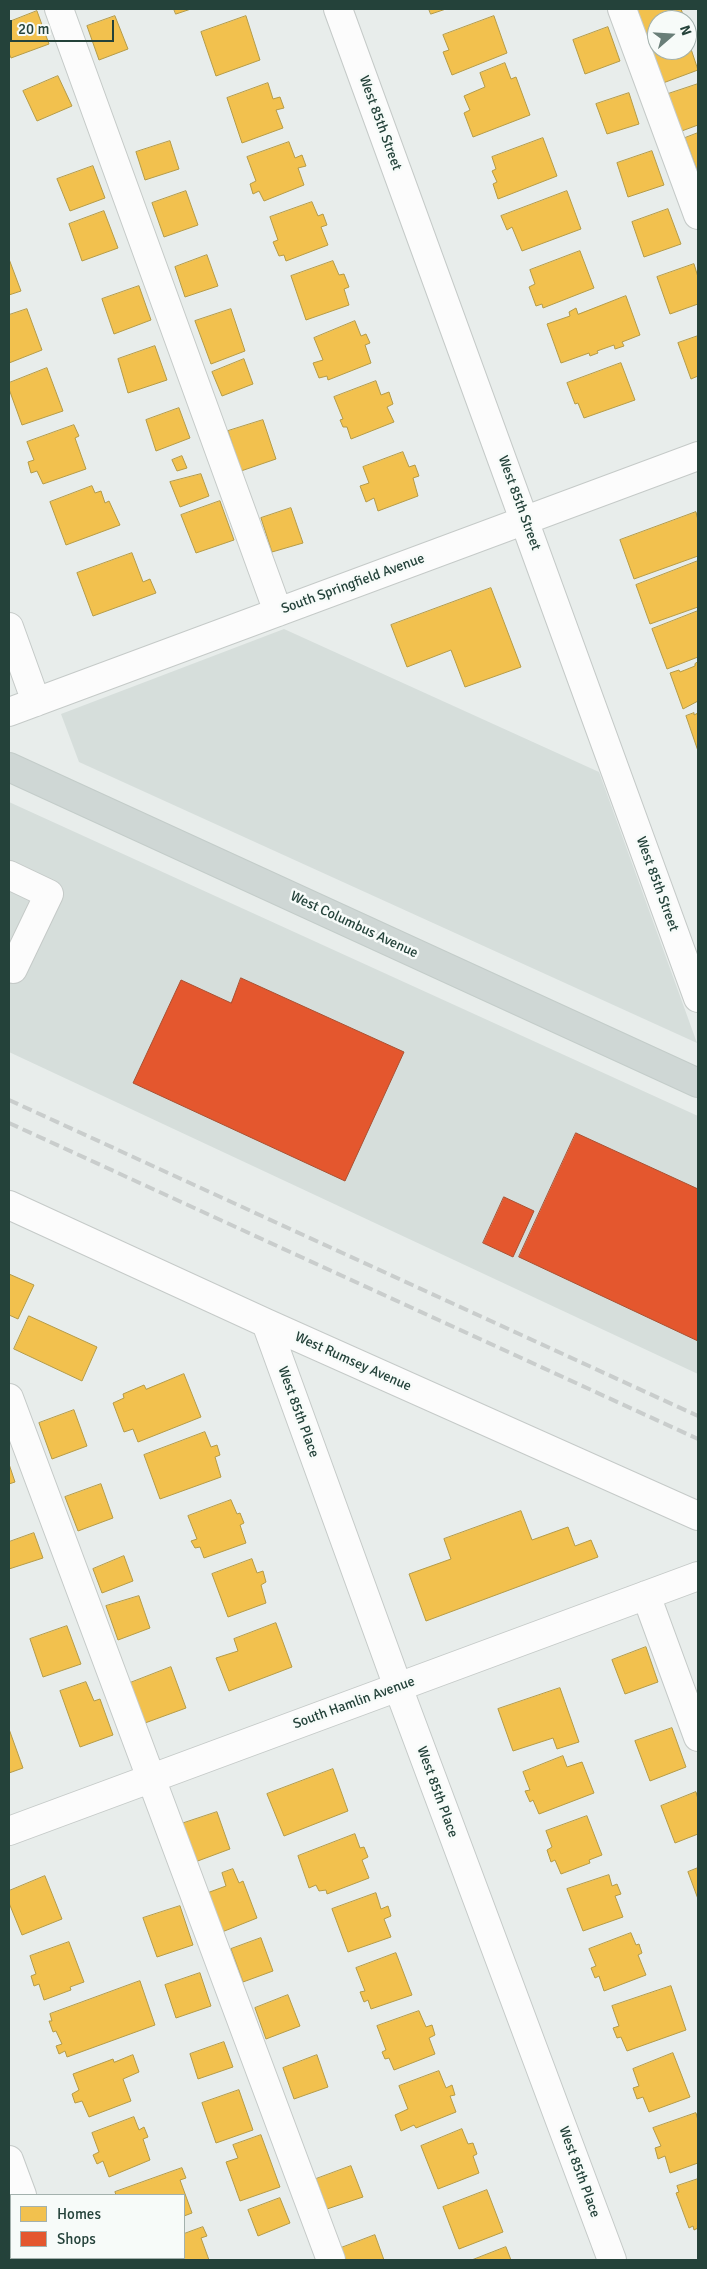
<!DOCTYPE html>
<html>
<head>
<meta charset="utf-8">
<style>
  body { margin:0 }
  #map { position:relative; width:707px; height:2269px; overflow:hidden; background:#e8edeb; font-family:Signika,sans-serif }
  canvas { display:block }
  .frame { position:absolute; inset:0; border:10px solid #24423a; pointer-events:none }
  .legend { position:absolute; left:10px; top:2194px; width:175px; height:65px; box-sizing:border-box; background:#f7fbf9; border:1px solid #a3b1ad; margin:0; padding:6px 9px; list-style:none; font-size:15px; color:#24423a }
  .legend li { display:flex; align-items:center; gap:10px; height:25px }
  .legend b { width:25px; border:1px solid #a3b1ad }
  .north { position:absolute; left:647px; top:10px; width:50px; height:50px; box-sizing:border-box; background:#f7fbf9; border:1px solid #a3b1ad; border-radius:50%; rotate:71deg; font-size:14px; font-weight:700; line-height:20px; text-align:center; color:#24423a }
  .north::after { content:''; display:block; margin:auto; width:18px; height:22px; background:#697e78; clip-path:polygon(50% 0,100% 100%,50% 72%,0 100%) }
  .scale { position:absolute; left:10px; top:20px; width:104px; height:22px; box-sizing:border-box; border:2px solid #24423a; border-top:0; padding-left:6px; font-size:15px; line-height:18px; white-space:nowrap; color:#24423a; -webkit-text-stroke:4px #f7fbf9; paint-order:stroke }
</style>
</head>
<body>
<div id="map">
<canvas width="707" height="2269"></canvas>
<div class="frame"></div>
<ul class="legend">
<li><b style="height:14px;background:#f2c14e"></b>Homes</li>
<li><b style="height:14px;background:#e4572e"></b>Shops</li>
</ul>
<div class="north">N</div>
<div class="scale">20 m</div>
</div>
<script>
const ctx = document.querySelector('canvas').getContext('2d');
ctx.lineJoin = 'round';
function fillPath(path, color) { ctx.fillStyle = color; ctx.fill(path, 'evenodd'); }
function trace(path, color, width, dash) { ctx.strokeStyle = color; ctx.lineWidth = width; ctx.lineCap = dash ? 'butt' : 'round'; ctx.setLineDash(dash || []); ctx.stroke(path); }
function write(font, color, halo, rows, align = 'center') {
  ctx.font = font + ' Signika,sans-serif'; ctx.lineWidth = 5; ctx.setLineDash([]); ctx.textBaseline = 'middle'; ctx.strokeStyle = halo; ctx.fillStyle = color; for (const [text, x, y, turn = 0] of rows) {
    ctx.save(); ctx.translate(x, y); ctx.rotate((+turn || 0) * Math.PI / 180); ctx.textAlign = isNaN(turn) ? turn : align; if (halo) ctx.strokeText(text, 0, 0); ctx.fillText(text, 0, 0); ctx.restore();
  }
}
fillPath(new Path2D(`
  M284 629 599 772 697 1043 79 762 61 714Z
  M9 802 698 1116V1374L9 1052Z`), '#d6dedb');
const homes = new Path2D(`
  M174 9H191L176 14Z
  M429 9H446L431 14Z
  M634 9H681L685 20H657V35L645 40Z
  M37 11 49 44 11 58 9 53V22Z
  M115 16 128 49 99 60 87 26Z
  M246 16 260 60 216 76 201 32Z
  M494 16 507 53 452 75 443 52 449 50 443 35Z
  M608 27 620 61 585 74 573 40Z
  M687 37 698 70 663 83 651 50 657 47V50H687Z
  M505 63 511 79 516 77 530 115 473 137 464 113 470 110 464 96 485 87 480 73Z
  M58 76 72 106 37 121 23 91Z
  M268 83 273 99 280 97 284 108 276 110 283 128 242 143 227 98Z
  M698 84V125L679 132 665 95Z
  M629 93 639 124 607 134 596 104Z
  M698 133V169L697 170 685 138Z
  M543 138 557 176 498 199 493 184 497 182 492 171 496 169 492 157Z
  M170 141 179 169 145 180 136 152Z
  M289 142 295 158 302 155 306 166 298 168 304 185 264 201 259 191 253 194 250 184 256 181 247 157Z
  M652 151 664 185 628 197 617 163Z
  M93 166 105 198 70 211 57 179Z
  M186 191 198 225 164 237 152 203Z
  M567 191 581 229 522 251 512 227 507 230 501 216Z
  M312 202 318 216 323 214 327 225 321 227 328 245 286 261 284 255 279 256 273 242 278 240 270 217Z
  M668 209 681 244 644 257 632 222Z
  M104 211 118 248 82 261 69 224Z
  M580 251 594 288 543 308 542 304 536 306 529 287 535 284 530 270Z
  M207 255 218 286 185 297 175 267Z
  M9 259 21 291 9 295Z
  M333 261 339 275 344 274 349 287 344 289 349 305 306 320 291 276Z
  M694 264 698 277V304L670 314 657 277Z
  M139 286 151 320 114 334 102 299Z
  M626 296 640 335 622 342 624 346 615 349 614 345 597 351 598 353 590 356 589 353 561 363 547 324 570 316 569 312 576 308 578 314Z
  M27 309 42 350 9 363V315Z
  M231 309 245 351 211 364 195 321Z
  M355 321 361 336 366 334 370 343 365 345 371 363 328 380 327 376 319 378 313 363 323 360 314 338Z
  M698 336V376L691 379 678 343Z
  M155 346 167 380 128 393 118 359Z
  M244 359 253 384 222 396 212 372Z
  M621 363 635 400 584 418 578 403 575 404 567 383Z
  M47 368 63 411 22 425 9 389V383Z
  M376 381 381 395 389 392 393 404 387 407 394 422 351 439 347 427H343L340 420 343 419 334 397Z
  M179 408 190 438 156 451 146 420Z
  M263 420 276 459 241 471 228 431Z
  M74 425 79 436 75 438 86 469 43 484 37 471 31 473 28 462 34 460 27 442Z
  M403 452 409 467 415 465 419 476 413 478 418 496 378 511 374 498 366 502 360 486 369 483 363 467Z
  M182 456 187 468 177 471 172 460Z
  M201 474 209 496 180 507 170 482Z
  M92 486 95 493 101 491 105 503 109 501 120 525 66 545 50 502Z
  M220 501 234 540 196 553 181 515Z
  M291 508 303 543 272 552 261 518Z
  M696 512 698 520V556L634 579 620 540Z
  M132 553 143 582 150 579 156 593 93 616 77 573Z
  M698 561V607L650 624 636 585Z
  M491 588 521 667 465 687 451 650 407 667 391 625Z
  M698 611V657L667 669 652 629Z
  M698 662V701L683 709 670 673 679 670 680 672 695 666V664Z
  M694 713V715L698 713V751L686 716Z
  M9 1274 34 1285 18 1319 9 1315Z
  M29 1316 97 1347 82 1381 14 1349Z
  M184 1374 201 1417 138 1442 133 1429 124 1432 113 1403 124 1398 123 1394 144 1385 146 1389Z
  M74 1410 87 1446 52 1459 39 1423Z
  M205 1432 211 1447 217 1445 220 1455 215 1457 221 1477 160 1499 144 1455Z
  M9 1464 15 1482 9 1484Z
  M101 1484 113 1518 78 1531 65 1497Z
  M231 1500 237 1514 240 1513 244 1523 240 1525 246 1543 204 1558 200 1547 195 1548 191 1541 197 1539 188 1516Z
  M521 1511 532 1540 568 1527 575 1546 591 1540 598 1557 426 1621 409 1574 451 1559 444 1539Z
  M34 1533 43 1558 9 1569V1542Z
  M124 1556 133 1581 102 1593 93 1569Z
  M252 1559 257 1573 263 1571 266 1582 261 1585 266 1603 228 1617 212 1574Z
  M139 1596 150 1628 118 1640 106 1606Z
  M276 1623 292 1667 229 1691 216 1658 238 1651 234 1639Z
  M67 1626 81 1664 43 1677 30 1639Z
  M646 1647 658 1682 625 1694 612 1660Z
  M171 1667 186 1708 145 1723 130 1683Z
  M86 1682 94 1701 100 1699 113 1735 80 1747 60 1691Z
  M560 1688 579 1742 557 1749 553 1738 513 1751 498 1709Z
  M672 1728 686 1767 650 1781 635 1741Z
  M9 1729 23 1768 9 1773Z
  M563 1756 567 1767 582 1762 594 1793 539 1814 533 1800 530 1802 525 1791 530 1790 523 1772Z
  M333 1769 348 1811 284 1836 267 1794Z
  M696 1792 698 1799V1834L675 1843 661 1806Z
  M217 1812 230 1849 195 1862 181 1824Z
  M587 1816 602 1855 589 1860 590 1863 561 1874 555 1860 551 1862 547 1850 552 1847 546 1831Z
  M355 1834 360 1848 364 1847 368 1857 362 1860 369 1878 327 1894 326 1890 319 1891 316 1885 309 1888 298 1856Z
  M698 1868V1899L688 1872Z
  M233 1869 239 1883 243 1881 257 1918 222 1932 207 1893 226 1886 222 1873Z
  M609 1875 612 1886 617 1884 621 1894 615 1896 623 1917 583 1931 567 1889Z
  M45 1876 62 1919 22 1935 9 1903V1891Z
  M376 1893 381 1909 388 1906 391 1916 384 1919 391 1937 348 1952 332 1909Z
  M180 1906 193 1945 157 1957 143 1918Z
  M631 1933 636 1945 639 1944 642 1953 638 1955 646 1975 604 1991 599 1976 595 1978 591 1968 596 1966 589 1949Z
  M261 1938 273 1971 243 1982 231 1949Z
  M69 1942 84 1982 70 1987 71 1990 44 2000 39 1984 34 1986 31 1976 36 1974 30 1956Z
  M396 1953 412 1995 371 2009 368 2000 364 2002 360 1992 365 1991 356 1968Z
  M200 1973 211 2006 176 2018 165 1985Z
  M140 1981 155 2025 67 2057 65 2051 59 2054 56 2046 62 2044 56 2031 53 2032 49 2021H52L50 2014Z
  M671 1986 686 2030 627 2051 621 2037 617 2038 613 2028 619 2026 612 2006Z
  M288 1995 300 2026 266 2039 255 2008Z
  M419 2011 426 2027 432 2025 435 2035 429 2038 435 2054 394 2070 389 2058 385 2059 382 2052 386 2050 377 2026Z
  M224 2042 233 2067 198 2079 190 2054Z
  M673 2053 690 2097 649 2112 643 2097 637 2099 633 2088 639 2086 633 2069Z
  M133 2055 139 2072 123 2079 131 2101 89 2117 82 2101 75 2103 72 2094 79 2090 73 2074 113 2059 114 2062Z
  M317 2055 328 2087 294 2099 283 2068Z
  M439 2071 446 2088 452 2085 455 2095 450 2096 456 2112 416 2128 414 2125 401 2131 395 2115 408 2109 399 2086Z
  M239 2090 253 2130 216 2143 202 2103Z
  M696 2113 698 2120V2163L670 2173 665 2156 658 2159 655 2148 661 2146 653 2128Z
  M134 2117 139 2130 144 2127 148 2137 143 2139 150 2160 109 2177 103 2161 97 2164 93 2155 99 2152 92 2133Z
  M462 2129 468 2144 473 2143 477 2154 473 2156 479 2173 438 2189 421 2146Z
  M261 2135 280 2187 240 2201 226 2162 238 2158 233 2145Z
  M351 2166 363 2197 327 2209 316 2179Z
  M182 2168 186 2178 180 2180 192 2213 184 2216V2195H116L115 2192Z
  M698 2179V2228L694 2230 693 2226 689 2228 676 2193 679 2192 677 2186Z
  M487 2190 503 2232 459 2249 443 2207Z
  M280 2198 290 2223 258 2236 248 2210Z
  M203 2227 207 2236 201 2238 209 2260H137V2258H184V2234Z
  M375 2235 384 2260H346L341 2248Z
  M506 2247 511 2260H472Z`);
fillPath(homes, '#f2c14e');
trace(homes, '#b49b48', 1);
const shops = new Path2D(`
  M241 978 404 1052 345 1181 133 1083 181 980 231 1003Z
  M576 1133 698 1189V1341L519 1257Z
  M504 1197 534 1211 513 1257 483 1243Z`);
fillPath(shops, '#e4572e');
trace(shops, '#aa5132', 1);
const minor = new Path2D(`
  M59 9 278 612
  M338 9 698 998
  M622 9 698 215
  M9 627 36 702
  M9 712 698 456
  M9 875 49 894 13 969 9 967
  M9 1205 266 1323 698 1516
  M266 1323 398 1687 612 2260
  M9 1398 331 2260
  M646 1595 698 1737
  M9 1831 698 1576
  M9 2160 22 2195
  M45 2258V2260`);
const major = new Path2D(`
  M9 767 698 1083`);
trace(minor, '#c5cac8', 30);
trace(major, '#c3ccc9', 30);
trace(minor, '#fcfcfc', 28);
trace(major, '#cfd7d5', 28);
trace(new Path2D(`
  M9 1100 698 1416
  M9 1123 698 1439`), '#c9cdcc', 4, [10, 5]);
write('14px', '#24423a', '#f7fbf9', [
  ["West 85th Street",380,123,70],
  ["West 85th Street",519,503,70],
  ["South Springfield Avenue",353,584,-20],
  ["West 85th Street",657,884,70],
  ["West Columbus Avenue",354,925,25],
  ["West Rumsey Avenue",353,1362,24],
  ["West 85th Place",298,1412,70],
  ["South Hamlin Avenue",354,1703,-20],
  ["West 85th Place",437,1792,70],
  ["West 85th Place",579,2172,70]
]);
</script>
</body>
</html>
